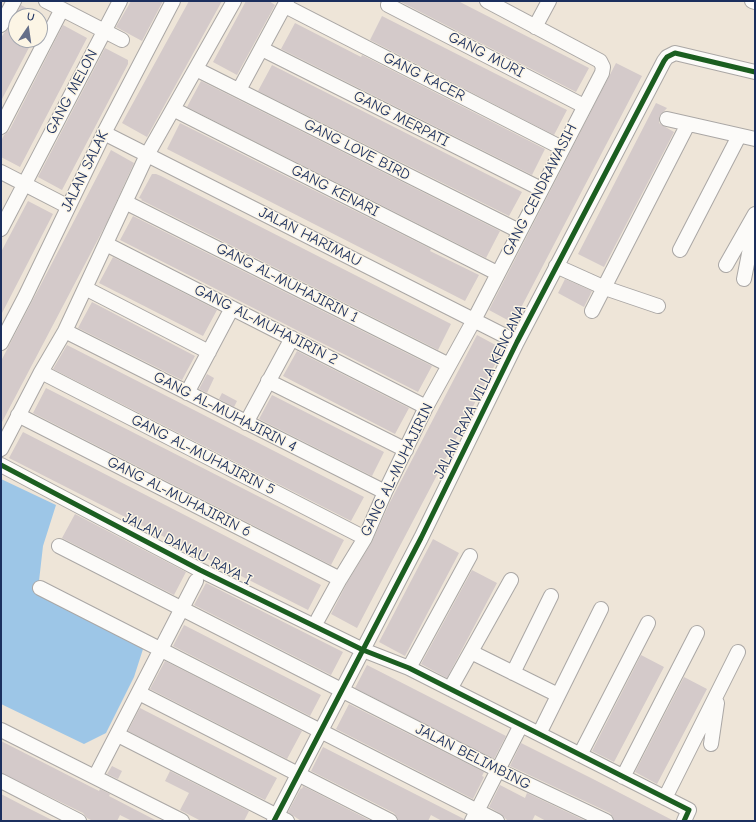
<!DOCTYPE html>
<html>
<head>
<meta charset="utf-8">
<style>
  body { margin:0 }
  #map { position:relative; width:756px; height:822px; overflow:hidden; background:#eee5d8; font-family:"Comic Neue",sans-serif }
  canvas { display:block }
  .frame { position:absolute; inset:0; border:2px solid #1b2f5e; pointer-events:none }
  .north { position:absolute; left:8px; top:8px; width:40px; height:40px; box-sizing:border-box; background:#fcf5e5; border:1px solid #a2a6af; border-radius:50%; rotate:13deg; font-size:11px; font-weight:700; line-height:16px; text-align:center; color:#1b2f5e }
  .north::after { content:''; display:block; margin:auto; width:14px; height:18px; background:#656f89; clip-path:polygon(50% 0,100% 100%,50% 72%,0 100%) }
</style>
</head>
<body>
<div id="map">
<canvas width="756" height="822"></canvas>
<div class="frame"></div>
<div class="north">U</div>
</div>
<script>
const ctx = document.querySelector('canvas').getContext('2d');
ctx.lineJoin = 'round';
function fillPath(path, color) { ctx.fillStyle = color; ctx.fill(path, 'evenodd'); }
function trace(path, color, width, dash) { ctx.strokeStyle = color; ctx.lineWidth = width; ctx.lineCap = dash ? 'butt' : 'round'; ctx.setLineDash(dash || []); ctx.stroke(path); }
function write(font, color, halo, rows, align = 'center') {
  ctx.font = font + ' "Comic Neue",sans-serif'; ctx.lineWidth = 3; ctx.setLineDash([]); ctx.textBaseline = 'middle'; ctx.strokeStyle = halo; ctx.fillStyle = color; for (const [text, x, y, turn = 0] of rows) {
    ctx.save(); ctx.translate(x, y); ctx.rotate((+turn || 0) * Math.PI / 180); ctx.textAlign = isNaN(turn) ? turn : align; if (halo) ctx.strokeText(text, 0, 0); ctx.fillText(text, 0, 0); ctx.restore();
  }
}
fillPath(new Path2D(`
  M1 479 56 505 43 546 39 581 136 634 144 646 134 677 106 733 84 744 1 704Z`), '#9dc6e7');
fillPath(new Path2D(`
  M131 1H163L142 41 116 27Z
  M189 1H222L147 137 122 123Z
  M246 1H269L275 5 237 75 213 62Z
  M399 1H458L589 68 576 92Z
  M21 5 41 16H16V40H33L1 101V38L4 33 8 29Z
  M382 16 567 110 554 135 370 40Z
  M295 23 361 57 362 55 545 149 532 175 281 49Z
  M63 25 87 38 20 167 1 157V141L4 135 9 131Z
  M105 48 128 60V64L62 190 38 177Z
  M616 63 642 76 513 323 489 310Z
  M272 65 522 192 509 216 258 91Z
  M201 81 500 231 486 258 187 107Z
  M656 103 667 108 659 117V123L662 125 674 132 604 267 578 254Z
  M180 123 431 249 430 251 479 275 465 301 167 149Z
  M111 150 134 163 106 224 1 424V361Z
  M152 174H156L161 176 451 324 438 350 141 200 142 199 139 198Z
  M28 201 53 214 1 315V252Z
  M133 216 430 365 432 366 418 392 120 240Z
  M113 257 217 310 203 336 99 283Z
  M565 279 592 291 584 307 558 293Z
  M92 302 195 356 182 380 78 328Z
  M477 335 503 349 357 628 331 614 347 583 372 542 390 502Z
  M67 345 364 497 351 521 53 369Z
  M297 351 409 408 395 434 283 376Z
  M207 374 214 378 207 393 199 389Z
  M46 388 344 540 331 565 33 413Z
  M222 393 237 401 234 407 219 399Z
  M272 395 384 452 372 476 259 419Z
  M23 432 321 585 308 610 9 458Z
  M75 514 186 572 174 595 62 538Z
  M433 539 459 553 405 656 379 642Z
  M472 570 497 583 447 678 421 664Z
  M206 583 343 652 331 675 194 605Z
  M184 625 321 695 310 716 173 646Z
  M641 655 664 667 614 762 592 751Z
  M165 661 302 731 287 759 150 689Z
  M367 665 506 736 494 759 355 688Z
  M684 677 707 689 657 784 635 772Z
  M349 704 484 772 482 776 484 777 473 799 336 729Z
  M140 708 277 778 265 800 128 731Z
  M1 741 99 791 100 789 110 794 109 796 157 821H132L120 815 117 821H93L87 818 83 813 1 773Z
  M521 743 593 779 674 821H614L613 817 610 813 510 766Z
  M323 747 464 819V821H442L431 815 428 821H398L397 817 394 813 311 771Z
  M112 766 122 771 118 779 107 774Z
  M170 771 249 811 244 821H201L180 810 189 793 165 781Z
  M500 785 525 798 527 793 586 821H546L535 815 532 821H508L501 814 489 807Z
  M303 786 371 821H301L288 812 301 788 302 789Z
  M1 794 26 807 54 821H1Z`), '#d4caca');
const minor = new Path2D(`
  M46 1 122 40
  M752 1 755 2
  M388 5 584 106
  M285 6 562 148
  M1 25 14 1
  M535 27 549 1
  M262 49 541 189
  M196 69 519 231
  M239 90 287 1
  M173 109 497 273
  M667 119 755 139
  M1 127 62 9
  M104 133 517 342
  M1 172 67 206
  M125 202 449 365
  M1 229 120 1
  M106 244 426 407
  M680 250 739 136
  M726 265 755 214
  M556 266 605 288 658 306
  M744 279 755 223
  M85 288 209 352
  M592 311 688 124
  M65 331 385 492
  M1 343 25 297 104 133 173 1
  M41 372 365 538
  M268 381 406 450
  M187 393 232 308
  M18 415 340 579
  M246 423 292 338
  M1 449 41 372 65 331 147 155 234 1
  M1 465 200 570 363 650 409 668 689 810 684 821
  M59 546 498 770 606 821
  M40 588 497 821
  M318 619 340 579 365 538 385 492 426 407 474 320 602 73 603 67 600 61 487 1
  M471 652 558 695
  M409 668 470 556
  M513 673 551 596
  M450 689 511 580
  M139 693 390 821
  M1 730 182 821
  M539 734 601 609
  M118 735 287 821
  M711 744 717 703
  M580 755 648 623
  M95 777 196 581
  M623 777 697 633
  M1 781 79 821
  M665 798 738 652
  M274 821 421 538 517 342 664 61 667 57 675 53 755 72
  M472 821 521 725`);
trace(minor, '#aaa7a5', 16);
trace(minor, '#fcfbf9', 14);
trace(new Path2D(`
  M1 465 200 570 363 650 409 668 689 810 684 821
  M274 821 421 538 517 342 664 61 667 57 675 53 755 72`), '#1b5e20', 5);
write('15px', '#1b2f5e', '#fcf5e5', [
  ["GANG MURI",486,55,27],
  ["GANG KACER",424,77,27],
  ["GANG MELON",72,92,-62],
  ["GANG MERPATI",401,119,27],
  ["GANG LOVE BIRD",357,150,27],
  ["JALAN SALAK",85,171,-64],
  ["GANG CENDRAWASIH",540,190,-63],
  ["GANG KENARI",335,191,27],
  ["JALAN HARIMAU",310,237,27],
  ["GANG AL-MUHAJIRIN 1",287,283,27],
  ["GANG AL-MUHAJIRIN 2",266,325,27],
  ["JALAN RAYA VILLA KENCANA",480,392,-64],
  ["GANG AL-MUHAJIRIN 4",225,412,27],
  ["GANG AL-MUHAJIRIN 5",203,455,27],
  ["GANG AL-MUHAJIRIN",397,470,-64],
  ["GANG AL-MUHAJIRIN 6",179,497,27],
  ["JALAN DANAU RAYA I",187,549,27],
  ["JALAN BELIMBING",473,757,27]
]);
</script>
</body>
</html>
